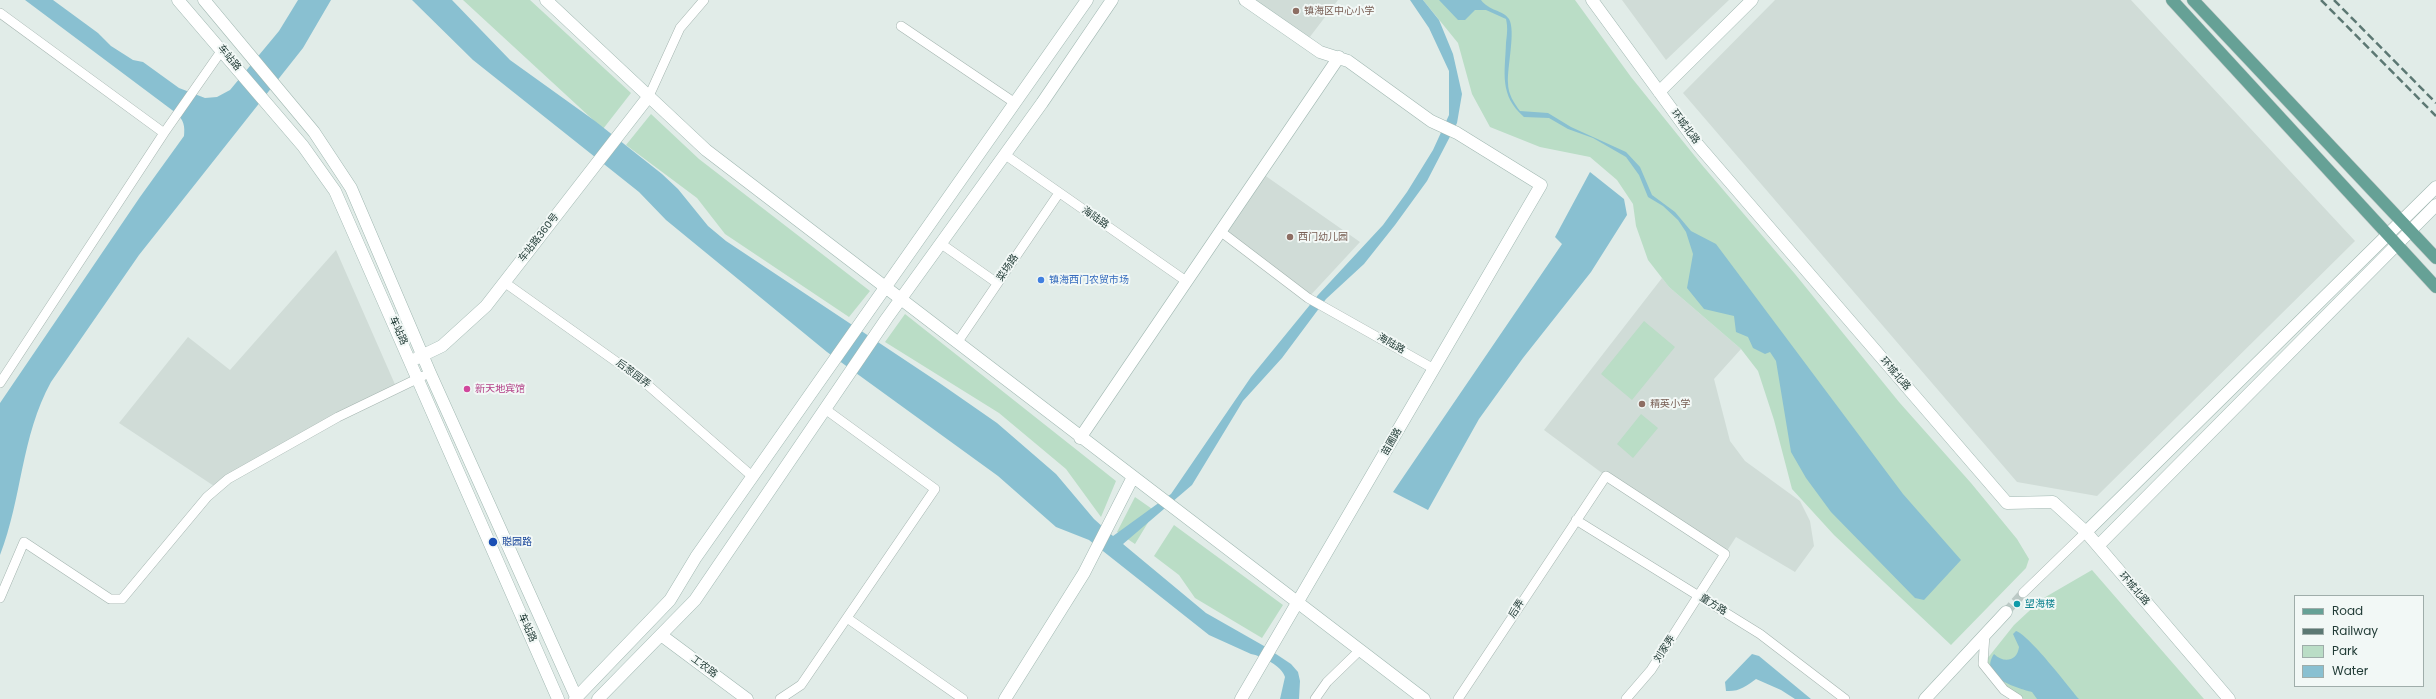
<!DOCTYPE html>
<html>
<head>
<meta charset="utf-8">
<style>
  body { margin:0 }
  #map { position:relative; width:2436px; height:699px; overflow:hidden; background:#e1ece8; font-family:Poppins,sans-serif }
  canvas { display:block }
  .legend { position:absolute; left:2294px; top:595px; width:130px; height:92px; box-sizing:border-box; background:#f2f8f6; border:1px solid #9fadaa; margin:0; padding:5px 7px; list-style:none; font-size:12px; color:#223c37 }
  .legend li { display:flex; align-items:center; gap:8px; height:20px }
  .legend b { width:20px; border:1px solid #9fadaa }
</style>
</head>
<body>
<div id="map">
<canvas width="2436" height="699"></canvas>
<ul class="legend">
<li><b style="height:5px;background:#66a196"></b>Road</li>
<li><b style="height:5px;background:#5c7873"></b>Railway</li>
<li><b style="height:11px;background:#baddc6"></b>Park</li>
<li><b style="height:11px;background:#89c0d1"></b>Water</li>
</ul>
</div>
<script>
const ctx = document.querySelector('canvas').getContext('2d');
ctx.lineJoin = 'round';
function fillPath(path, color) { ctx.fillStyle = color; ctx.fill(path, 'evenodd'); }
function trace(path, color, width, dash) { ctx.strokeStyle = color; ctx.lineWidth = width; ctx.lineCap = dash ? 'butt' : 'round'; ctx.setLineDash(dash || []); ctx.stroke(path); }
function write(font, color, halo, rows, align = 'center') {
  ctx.font = font + ' Poppins,"Noto Sans SC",sans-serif'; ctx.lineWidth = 4; ctx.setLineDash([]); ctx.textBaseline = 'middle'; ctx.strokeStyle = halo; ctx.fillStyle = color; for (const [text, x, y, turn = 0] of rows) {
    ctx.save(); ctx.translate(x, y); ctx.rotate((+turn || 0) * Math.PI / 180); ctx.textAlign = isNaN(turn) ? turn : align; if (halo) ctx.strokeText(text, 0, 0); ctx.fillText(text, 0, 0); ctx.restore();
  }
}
fillPath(new Path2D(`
  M1245 0H1338L1306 42Z
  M1622 0H1729L1666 60Z
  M1775 0H2131L2355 241 2097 496 2017 482 1683 93Z
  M1260 172 1360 242 1308 298 1220 231Z
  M336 250 397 389 217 488 119 423 188 337 230 370Z
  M1662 278 1669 287 1741 349 1714 379 1730 441 1745 461 1800 501 1810 521 1814 546 1795 572 1736 537 1725 554 1606 476 1544 430Z`), '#d0dcd7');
fillPath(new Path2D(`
  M463 0H530L631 93 603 129Z
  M1423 0H1575L1631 77 1702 165 1795 274 1899 402 1971 483 2017 539 2029 559 2026 568 1951 645 1834 535 1792 489 1774 420 1758 371 1741 349 1669 287 1648 260 1636 226 1633 204 1617 180 1590 157 1540 147 1490 127 1472 94 1458 43Z
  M651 114 699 159 870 291 849 317 725 234 697 198 626 145Z
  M905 314 1116 481 1101 517 1066 469 999 413 885 342Z
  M1644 321 1675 347 1632 400 1601 374Z
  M1641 414 1658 428 1633 458 1617 444Z
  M1135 497 1155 511 1135 544 1117 532Z
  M1174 525 1283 605 1262 638 1195 598 1179 575 1154 556Z
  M2092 570 2204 699H2018L1983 664 2014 625 2042 599Z`), '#baddc6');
fillPath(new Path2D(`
  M25 0H53L98 33 111 46 133 60 143 62 179 88 205 98 217 97 230 90 279 31 298 0H331L303 48 139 255 51 382C21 436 22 499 0 555V403L140 197 184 136C185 126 184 120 176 113Z
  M412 0H452L510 60 595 121 662 174 678 189 708 226 726 241 938 382 997 423 1056 474 1094 519 1113 536 1171 494 1251 377 1318 295 1383 225 1407 192 1433 150 1449 115V71L1429 28 1410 0H1423L1439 20 1453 54 1462 94 1457 123 1427 181 1395 225 1364 264 1326 299 1282 358 1243 401 1192 485 1123 544 1206 613 1264 646 1291 664 1298 672 1300 681 1299 699H1280L1285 677C1282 666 1262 656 1251 654L1209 635 1089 540 1056 527 998 476 827 352 666 220 639 192 473 60Z
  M1439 0H1481C1489 11 1503 10 1509 19 1516 31 1507 67 1508 83 1508 94 1514 103 1520 111L1548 113 1571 127 1626 152 1640 167 1652 195 1675 212 1691 231 1716 244 1903 494 1961 560 1924 600 1915 598 1831 512 1806 478 1791 452 1776 361 1770 352 1765 354 1753 348 1748 337 1736 332 1734 316 1704 309 1687 288 1693 254 1686 232 1678 220 1663 206 1648 197 1639 175 1626 157 1593 138 1568 129 1549 118 1524 117C1499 95 1505 73 1506 43 1507 34 1508 28 1506 19L1486 10H1475L1465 20H1458Z
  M1590 172 1624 199 1627 215 1591 272 1523 358 1479 419 1428 510 1393 492 1562 244 1555 237Z
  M2016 631C2029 635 2068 686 2079 699H2037L2032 692C2017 688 1978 677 1994 654 2003 663 2017 662 2019 647L2013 634Z
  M1752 654 1759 656 1811 699H1795L1781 690 1756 679C1746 686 1739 692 1726 691L1725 682Z`), '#89c0d1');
trace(new Path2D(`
  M2006 612 2023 593`), '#bbc9c5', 9, [9, 4.5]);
const street = new Path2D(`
  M0 13 164 133
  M901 26 1015 103
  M649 96 680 28 704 0
  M1004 154 1186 281
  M1220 231 1308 298 1434 369
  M940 243 997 283
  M504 282 642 380 753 477
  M957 343 1059 193
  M0 383 164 133 222 50
  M1576 520 1760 634 1845 699
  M2023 593 2086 532
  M0 598 24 542 110 599H122L207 497 228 479 338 417 423 376
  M847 618 963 699
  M1985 634 1983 664 2004 690 2018 699
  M780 699 801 685 935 489 825 409
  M1315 699 1327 682 1360 650
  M1458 699 1606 476 1725 554 1651 670 1626 699`);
const secondary = new Path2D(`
  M178 0 303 146 335 191 558 699
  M204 0 314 132 351 188 430 373 577 699
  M546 0 706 150 1424 699
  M1592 0 1698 145 2007 503 2053 502 2086 532 2229 699
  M1659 92 1752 0
  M417 358 442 346 486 306 649 96
  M1080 438 1339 57
  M2086 532 2436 187
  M2098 546 2436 205
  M661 635 747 699
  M575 699 670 600 696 557 1087 0
  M598 699 695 600 887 318 1042 103 1112 0
  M1005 699 1084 573 1133 477
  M1241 699 1541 185 1457 133 1431 121 1348 61 1320 52 1245 0
  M1925 699 2006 612`);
const primary = new Path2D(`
  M2172 0 2436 287
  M2193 0 2436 258`);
trace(street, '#a4b4af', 10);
trace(secondary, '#a0b7b1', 13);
trace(primary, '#c1c8c7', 13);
trace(street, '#fff', 9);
trace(secondary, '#fff', 12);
trace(primary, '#66a196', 12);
trace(new Path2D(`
  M2321 0 2436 116
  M2334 0 2436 103`), '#5c7873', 2.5, [8, 4]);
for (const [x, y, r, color] of [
  [1296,11,4,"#8d6e63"],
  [1290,237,4,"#8d6e63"],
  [1041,280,4,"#3f7fe0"],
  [467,389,4,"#d1479c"],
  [1642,404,4,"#8d6e63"],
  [493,542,5,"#1a4fb4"],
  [2017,604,4,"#0f9aa8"]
]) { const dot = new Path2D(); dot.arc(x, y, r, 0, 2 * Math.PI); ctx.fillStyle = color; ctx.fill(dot); trace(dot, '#f2f8f6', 1.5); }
write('10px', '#785e54', '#f2f8f6', [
  ["镇海区中心小学",1304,11],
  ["西门幼儿园",1298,237],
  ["精英小学",1650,404]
], 'left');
write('10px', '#223c37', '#f2f8f6', [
  ["车站路",229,58,50],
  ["环城北路",1685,127,53],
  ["海陆路",1095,218,35],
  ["车站路360号",539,238,-52],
  ["菜场路",1008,268,-56],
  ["车站路",398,331,66],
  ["海陆路",1391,344,30],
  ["后葱园弄",633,374,37],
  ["环城北路",1895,374,49],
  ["苗圃路",1392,442,-60],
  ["环城北路",2134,589,49],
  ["童方路",1713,605,32],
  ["后弄",1517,609,-57],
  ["车站路",527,628,66],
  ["刘家弄",1665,649,-57],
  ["工农路",704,667,36]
]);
write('10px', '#366cbe', '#f2f8f6', [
  ["镇海西门农贸市场",1049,280]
], 'left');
write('10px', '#b23c85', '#f2f8f6', [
  ["新天地宾馆",475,389]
], 'left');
write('10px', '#164399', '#f2f8f6', [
  ["聪园路",502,542]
], 'left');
write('10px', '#0d838f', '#f2f8f6', [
  ["望海楼",2025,604]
], 'left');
</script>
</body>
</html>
